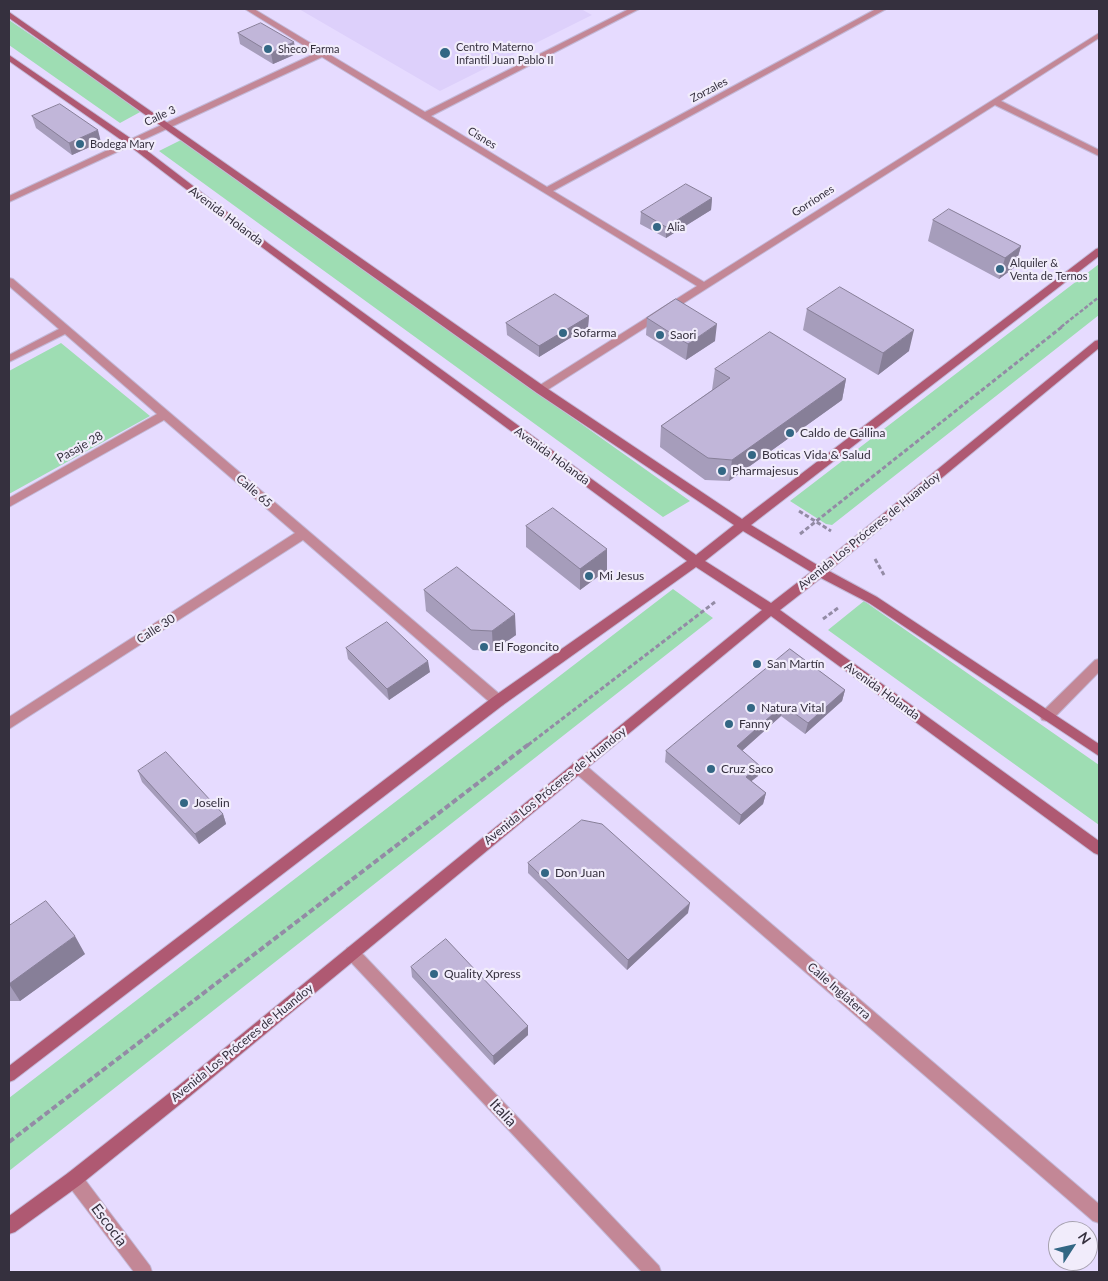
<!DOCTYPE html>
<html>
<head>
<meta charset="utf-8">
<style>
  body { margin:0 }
  #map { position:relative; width:1108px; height:1281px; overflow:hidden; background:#e6dbff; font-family:Lato,sans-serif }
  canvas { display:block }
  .frame { position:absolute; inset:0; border:10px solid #35303e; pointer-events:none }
  .north { position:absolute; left:1048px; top:1221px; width:50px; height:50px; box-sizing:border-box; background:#f1ecfb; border:1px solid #a6a1af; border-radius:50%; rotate:55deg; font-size:14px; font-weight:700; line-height:20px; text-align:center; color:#35303e }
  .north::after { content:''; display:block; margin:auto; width:18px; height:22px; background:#336784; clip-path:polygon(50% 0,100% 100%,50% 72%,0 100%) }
</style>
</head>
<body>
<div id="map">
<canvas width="1108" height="1281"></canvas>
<div class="frame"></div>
<div class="north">N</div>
</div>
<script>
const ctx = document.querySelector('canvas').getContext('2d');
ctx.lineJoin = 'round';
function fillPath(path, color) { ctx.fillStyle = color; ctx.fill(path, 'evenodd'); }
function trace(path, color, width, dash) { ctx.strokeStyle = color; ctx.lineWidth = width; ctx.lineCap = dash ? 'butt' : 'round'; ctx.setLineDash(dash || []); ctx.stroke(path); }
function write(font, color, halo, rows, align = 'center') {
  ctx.font = font + ' Lato,sans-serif'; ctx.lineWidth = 4.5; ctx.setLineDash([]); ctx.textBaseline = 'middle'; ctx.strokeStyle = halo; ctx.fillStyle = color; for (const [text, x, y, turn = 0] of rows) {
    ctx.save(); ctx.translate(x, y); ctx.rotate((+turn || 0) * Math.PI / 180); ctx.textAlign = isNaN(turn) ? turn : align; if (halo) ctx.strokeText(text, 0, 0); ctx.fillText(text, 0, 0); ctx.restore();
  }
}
fillPath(new Path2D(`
  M299 9H581L592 15 440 91Z`), '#ddd0fb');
fillPath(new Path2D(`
  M9 20 142 111 120 123 9 45Z
  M181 140 690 501 663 517 159 151Z
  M1099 264V315L832 525 826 524 790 501Z
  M61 343 150 416 9 494V371Z
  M673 589 713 618 9 1171V1098Z
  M864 601 1099 765V825L828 630Z`), '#9eddb3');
const street = new Path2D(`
  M245 9H254L425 112 629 9H639L431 116 547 187 876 9H886L553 191 704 282 1099 33V38L1001 101 1099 150V156L995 105 541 394 536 390 537 387 697 286 322 57 9 202V196L316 53Z
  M9 278 13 279 503 697 504 701 503 705 498 706 493 705 303 540 9 729V717L295 533 164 420 9 507V498L157 414 65 334 9 362V355L59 329 9 286Z
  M1099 659V672L1052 720 1047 721 1042 720 1040 716 1042 712 1095 660Z
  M578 761 583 763 1099 1204V1223L1093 1221 573 771 571 767 573 763Z
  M352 946 357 948 659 1266 661 1272H642L347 958 345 953 347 948Z
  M74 1171 80 1173 150 1266 152 1272H134L68 1185 66 1179 68 1173Z`);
const secondary = new Path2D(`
  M9 12 545 387 742 519 1096 249 1099 248V256L751 525 819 566 1095 341 1099 340V348L829 571 877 597 1099 744V756L869 603 821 578 780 610 1099 841V855L1094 853 771 616 189 1097 80 1185 15 1232 9 1234V1216L68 1173 177 1087 762 610 696 567 503 705 14 1080 9 1082V1066L493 697 687 561 263 248 127 144 9 61V55L133 140 269 244 696 555 734 525 537 393 9 18ZM743 531 811 572 771 603 705 561Z`);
trace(street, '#c3b9d8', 2);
trace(secondary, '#c3b9d8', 2);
trace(new Path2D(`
  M1061 327 1099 297`), '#938ba5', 2.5, [4, 2]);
trace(new Path2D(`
  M799 511 831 531
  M800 534 1063 326
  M875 559 884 575
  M823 619 838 608
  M528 745 715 602`), '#938ba5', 3, [4.5, 2.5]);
trace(new Path2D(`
  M9 1142 529 744`), '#938ba5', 4, [6, 3]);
fillPath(street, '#c38796');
fillPath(secondary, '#af5972');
fillPath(new Path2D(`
  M238 33 296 54 273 64 240 44Z
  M32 116 101 142 72 155 36 128Z
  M712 198 711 210 666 238 640 224 641 212Z
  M933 220 1021 246 1015 267 999 279 928 241Z
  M807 309 909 351 878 375 803 330Z
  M589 316 588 327 539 357 507 335 506 323Z
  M647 318 715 341 686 360 646 335Z
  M715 369 846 379 842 400 729 481 705 480 660 447 661 426 712 390Z
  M526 526 607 570 580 590 526 547Z
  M424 590 516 635 493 651 473 650 426 611Z
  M346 648 430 672 389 700 348 659Z
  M790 649 845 690 842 701 805 734 781 716 742 751 758 776 751 781 766 793 763 804 739 825 665 762 666 751Z
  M138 771 223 814 226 824 199 844 142 782Z
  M528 863 688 913 627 970 528 873Z
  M9 926 85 954 20 1001H9Z
  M411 967 528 1026V1035L494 1065 412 977Z`), '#a69dbb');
fillPath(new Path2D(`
  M294 42 296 54 273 64 271 53Z
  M98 130 101 142 72 155 69 143Z
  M712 198 711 210 666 238V227Z
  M1021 246 1015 267 999 279 1005 258Z
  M589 316 588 327 539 357V346Z
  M717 324 715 341 686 360 688 344Z
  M914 330 909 351 878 375 883 353Z
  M846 379 842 400 729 481 732 460Z
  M607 549V570L580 590V569Z
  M515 614 516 635 493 651 492 631Z
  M428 661 430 672 389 700 387 689Z
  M845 690 842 701 805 734 808 723Z
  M783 705 781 716 735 757 737 746Z
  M760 766 758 776 744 787 746 777Z
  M766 793 763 804 739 825 741 815Z
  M223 814 226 824 199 844 195 834Z
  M690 903 688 913 627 970 628 960Z
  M75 936 85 954 20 1001 9 984Z
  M528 1026V1035L494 1065 493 1056Z`), '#877f98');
const building = new Path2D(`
  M261 23 294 42 271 53 238 33Z
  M60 104 98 130 69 143 32 116Z
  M686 184 712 198 666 227 641 212Z
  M949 209 1021 246 1005 258 933 220Z
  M840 287 914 330 883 353 807 309Z
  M555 294 589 316 539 346 506 323Z
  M676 299 717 324 688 344 647 318Z
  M770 332 846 379 732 460 708 458 661 426 730 378 715 369Z
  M553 508 607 549 580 569 526 526Z
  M457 567 515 614 492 631 471 630 424 590Z
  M387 622 428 661 387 689 346 648Z
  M790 649 845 690 808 723 783 705 737 746 760 766 746 777 766 793 741 815 666 751Z
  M166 752 223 814 195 834 138 771Z
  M582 820 602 824 690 903 628 960 528 863Z
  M46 901 75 936 9 984V926Z
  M446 939 528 1026 493 1056 411 967Z`);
fillPath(building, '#c1b6d9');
trace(building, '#877f98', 1);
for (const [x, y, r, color] of [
  [268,49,5,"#336784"],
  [445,53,6,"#336784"],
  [80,144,5,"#336784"],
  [657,227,5,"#336784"],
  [1000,269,5,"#336784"],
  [563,333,5,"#336784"],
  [660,335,5,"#336784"],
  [790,433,5,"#336784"],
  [752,455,5,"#336784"],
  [722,471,5,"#336784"],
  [589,576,5,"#336784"],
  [484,647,5,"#336784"],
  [757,664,5,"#336784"],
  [751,708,5,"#336784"],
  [729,724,5,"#336784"],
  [711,769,5,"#336784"],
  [184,803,5,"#336784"],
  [545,873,5,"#336784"],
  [434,974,5,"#336784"]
]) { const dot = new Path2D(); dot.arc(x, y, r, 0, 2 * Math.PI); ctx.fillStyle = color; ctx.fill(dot); trace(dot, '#f1ecfb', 2); }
write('11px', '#35303e', '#f1ecfb', [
  ["Centro Materno",456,47],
  ["Infantil Juan Pablo II",456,60],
  ["Sheco Farma",278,49],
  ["Bodega Mary",90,144],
  ["Alia",667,227],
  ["Alquiler &",1010,263],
  ["Venta de Ternos",1010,276]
], 'left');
write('11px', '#35303e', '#f1ecfb', [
  ["Zorzales",709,90,-28],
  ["Calle 3",160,116,-25],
  ["Cisnes",482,138,32],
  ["Gorriones",813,201,-33]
]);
write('12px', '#35303e', '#f1ecfb', [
  ["Avenida Holanda",226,216,37],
  ["Pasaje 28",80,447,-29],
  ["Avenida Holanda",552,456,36],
  ["Calle 65",254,491,41],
  ["Avenida Los Próceres de Huandoy",869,531,-39],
  ["Calle 30",156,629,-33],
  ["Avenida Holanda",882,691,36],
  ["Avenida Los Próceres de Huandoy",555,786,-39],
  ["Calle Inglaterra",839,991,41],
  ["Avenida Los Próceres de Huandoy",242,1043,-39]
]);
write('12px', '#35303e', '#f1ecfb', [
  ["Sofarma",573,333],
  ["Saori",670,335],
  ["Caldo de Gallina",800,433],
  ["Boticas Vida & Salud",762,455],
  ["Pharmajesus",732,471],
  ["Mi Jesus",599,576],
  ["El Fogoncito",494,647],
  ["San Martín",767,664],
  ["Natura Vital",761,708],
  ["Fanny",739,724],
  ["Cruz Saco",721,769],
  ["Joselin",194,803],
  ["Don Juan",555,873],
  ["Quality Xpress",444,974]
], 'left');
write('15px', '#35303e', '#f1ecfb', [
  ["Italia",503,1113,47],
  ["Escocia",109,1225,53]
]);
</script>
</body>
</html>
